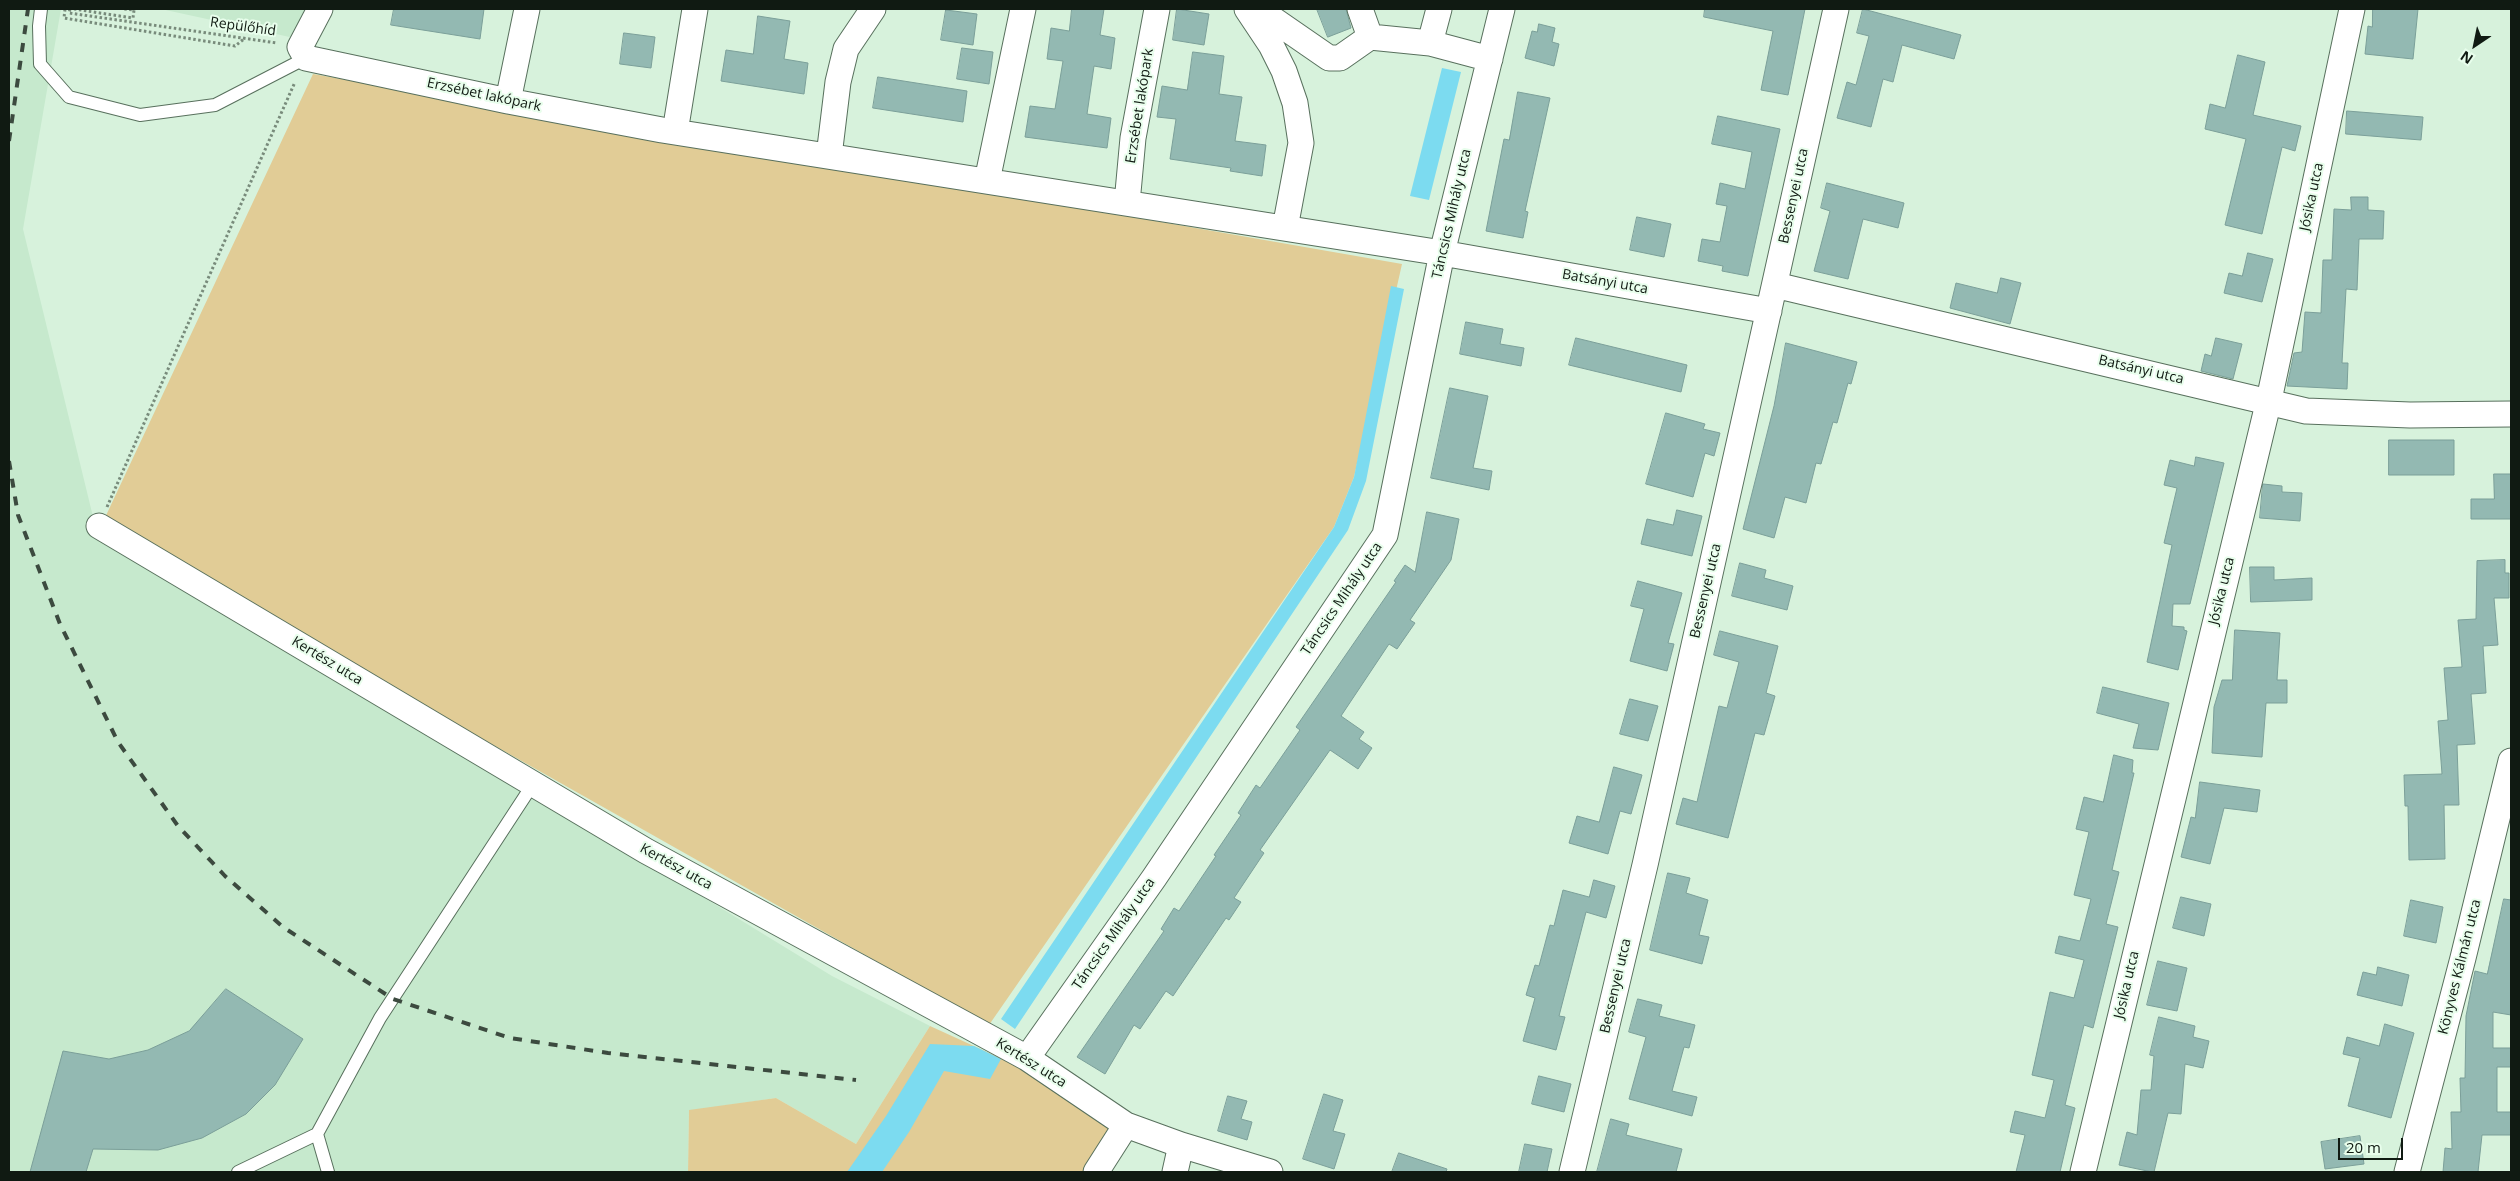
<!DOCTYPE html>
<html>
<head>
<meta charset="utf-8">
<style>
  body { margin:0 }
  #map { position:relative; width:2520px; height:1181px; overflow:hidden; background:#d7f2dc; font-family:"Open Sans",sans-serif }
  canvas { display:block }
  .frame { position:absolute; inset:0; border:10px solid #101a12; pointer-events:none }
  .north { position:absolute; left:2450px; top:20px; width:50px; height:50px; -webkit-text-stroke:4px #e8feec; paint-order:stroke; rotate:214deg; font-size:14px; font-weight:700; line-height:20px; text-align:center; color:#101a12 }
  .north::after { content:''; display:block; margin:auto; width:18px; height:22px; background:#101a12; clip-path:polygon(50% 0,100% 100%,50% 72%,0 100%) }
  .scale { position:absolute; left:2338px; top:1138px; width:65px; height:22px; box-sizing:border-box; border:2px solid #101a12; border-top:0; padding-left:6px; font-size:15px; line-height:18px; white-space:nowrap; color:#101a12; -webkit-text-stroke:4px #e8feec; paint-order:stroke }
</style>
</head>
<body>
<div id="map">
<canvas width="2520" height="1181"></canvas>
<div class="frame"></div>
<div class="north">N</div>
<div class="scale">20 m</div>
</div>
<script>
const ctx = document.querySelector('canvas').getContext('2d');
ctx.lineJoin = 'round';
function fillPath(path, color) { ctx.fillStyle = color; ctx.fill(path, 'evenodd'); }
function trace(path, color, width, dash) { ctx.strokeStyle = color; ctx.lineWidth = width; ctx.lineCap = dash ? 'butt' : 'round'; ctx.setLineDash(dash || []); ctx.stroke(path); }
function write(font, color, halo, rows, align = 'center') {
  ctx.font = font + ' "Open Sans",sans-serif'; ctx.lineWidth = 4; ctx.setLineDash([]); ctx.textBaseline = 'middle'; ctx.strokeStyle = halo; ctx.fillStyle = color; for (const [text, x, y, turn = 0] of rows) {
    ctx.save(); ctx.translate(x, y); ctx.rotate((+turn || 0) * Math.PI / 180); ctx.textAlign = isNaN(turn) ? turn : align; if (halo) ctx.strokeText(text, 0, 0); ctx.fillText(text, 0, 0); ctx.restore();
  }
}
fillPath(new Path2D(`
  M9 9H61L23 229 95 525 832 976 930 1026 856 1144 776 1098 689 1111 688 1172H9Z
  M161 9H325L308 41Z`), '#c6e9cd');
fillPath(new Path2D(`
  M313 74 1402 264 1354 477 1334 527 989 1025 102 524Z
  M930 1026 1022 1068 1111 1130 1084 1172H688L689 1110 776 1098 856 1144Z`), '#e1cc96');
fillPath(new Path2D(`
  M1442 68 1461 72 1429 200 1410 196Z
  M1391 286 1404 289 1366 481 1348 530 1015 1029 1001 1019 1334 527 1354 477Z
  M930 1044 974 1046 1001 1059 990 1079 944 1071 909 1132 882 1172H847L886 1116Z`), '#7cdbf0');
const building = new Path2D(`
  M394 9H484L480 39 391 25Z
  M1072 9H1104L1100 35 1115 38 1111 69 1094 66 1087 114 1111 118 1107 148 1025 137 1030 106 1055 109 1063 61 1047 59 1051 28 1069 31Z
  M1177 9 1209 14 1204 45 1173 40Z
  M1317 9H1346L1351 28 1328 37Z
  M1705 9H1805L1788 95 1761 90 1773 31 1704 17Z
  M1863 9 1961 35 1954 59 1902 45 1893 82 1883 79 1871 127 1837 118 1847 82 1856 85 1869 36 1857 33Z
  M2373 9H2418L2413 59 2365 54 2368 26 2372 27Z
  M946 10 977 14 973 45 941 40Z
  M758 16 790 21 784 59 808 63 804 94 721 81 726 50 753 54Z
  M1539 24 1555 28 1552 42 1559 44 1554 66 1525 58 1532 31 1537 32Z
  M624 33 655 37 651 68 620 64Z
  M962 48 993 52 989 84 957 79Z
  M1193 52 1224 56 1219 94 1242 97 1235 141 1266 145 1262 176 1230 171 1231 168 1170 159 1176 119 1157 117 1162 86 1187 90Z
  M2238 55 2265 62 2253 115 2301 126 2295 151 2282 147 2262 234 2225 225 2246 139 2205 129 2210 104 2225 108Z
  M878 77 967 91 963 122 873 108Z
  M1518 92 1550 98 1525 211 1528 212 1523 238 1486 231 1504 139 1509 140Z
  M2347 111 2423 117 2421 140 2346 134Z
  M1718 116 1780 129 1748 276 1722 271 1723 266 1698 261 1702 239 1720 242 1727 206 1716 204 1720 183 1745 189 1752 152 1712 144Z
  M1827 183 1904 203 1898 228 1863 219 1848 279 1814 271 1830 211 1821 208Z
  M2351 197H2368V210L2384 211 2383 239H2359L2357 290 2346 289 2342 363H2348L2347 389 2287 386 2294 353 2302 352 2305 312 2321 313 2323 260H2332L2334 209 2351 210Z
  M1637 217 1671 224 1664 257 1630 250Z
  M2248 253 2273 259 2262 302 2224 293 2229 273 2242 276Z
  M2001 278 2021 283 2010 324 1950 308 1956 283 1997 293Z
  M1466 322 1503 329 1500 344 1524 348 1521 366 1460 354Z
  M1576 338 1687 365 1681 392 1569 365Z
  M2216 338 2242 344 2233 379 2201 371 2205 354 2211 356Z
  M1786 343 1857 362 1851 384 1848 383 1837 423 1833 422 1821 464 1816 463 1806 503 1785 497 1774 538 1743 529 1774 406Z
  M1450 388 1488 396 1473 468 1492 471 1489 490 1431 478Z
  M1666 413 1705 424 1703 429 1720 433 1714 456 1705 453 1693 497 1646 484Z
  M2389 440H2454V475H2389Z
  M2196 457 2224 463 2190 604H2173L2172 626 2184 627V630L2187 631 2178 670 2147 662 2172 545 2164 543 2177 488 2164 485 2170 460 2194 466Z
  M2494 474H2511V519H2471V499H2494Z
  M2263 484 2282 486V492L2302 493 2300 521 2260 518Z
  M1677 510 1702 516 1692 556 1641 544 1647 519 1673 525Z
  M1427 512 1459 519 1451 560 1410 620 1415 623 1397 649 1389 644 1341 716 1364 732 1359 739 1372 748 1358 769 1330 750 1260 850 1264 853 1234 898 1241 902 1229 920 1226 918 1173 996 1166 991 1140 1029 1134 1025 1105 1074 1077 1057 1164 931 1161 929 1174 908 1179 911 1216 856 1214 855 1241 815 1238 813 1256 785 1260 788 1300 730 1296 727 1396 582 1394 581 1405 565 1415 572Z
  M2505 560V573H2509V598H2494L2498 645 2483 646 2486 693 2471 694 2475 744 2457 745 2459 805H2444L2445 859 2409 860 2408 806H2405L2404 775 2442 774 2438 721 2448 720 2444 668 2462 667 2458 620 2476 619 2477 561Z
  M1740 563 1766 570 1764 578 1793 586 1787 610 1732 596Z
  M2250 567H2274V580L2312 578V600L2251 602Z
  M1638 581 1682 593 1668 643 1674 644 1667 671 1630 661 1644 609 1631 606Z
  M2235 630 2280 633 2277 680H2287V703H2266L2262 757 2212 753 2214 707 2222 680H2232Z
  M1720 631 1778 646 1766 693 1775 696 1764 735 1755 733 1728 838 1676 824 1683 798 1697 802 1719 706 1727 708 1739 662 1714 655Z
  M2103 687 2169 703 2158 750 2133 748 2139 724 2097 713Z
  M1630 699 1658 706 1648 741 1620 734Z
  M2114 755 2133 760 2132 773H2134L2112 870 2119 872 2106 924 2118 927 2093 1028 2084 1025 2065 1105 2075 1108 2060 1172H2016L2025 1135 2010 1132 2015 1111 2045 1118 2054 1080 2032 1075 2050 992 2074 998 2084 960 2055 953 2059 936 2080 941 2091 899 2074 895 2089 832 2076 829 2084 797 2103 802Z
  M1614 767 1642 775 1631 814 1620 811 1608 854 1569 843 1577 816 1599 822Z
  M2200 782 2260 790 2257 812 2224 808 2210 864 2181 857 2191 817 2195 818Z
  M1668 873 1690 878 1686 893 1708 900 1699 935 1709 937 1702 964 1650 950Z
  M1594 880 1615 886 1606 918 1586 912 1559 1016 1565 1017 1556 1050 1523 1041 1535 998 1526 995 1535 965 1539 966 1550 925 1554 926 1563 890 1589 897Z
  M2181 897 2211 904 2204 936 2173 928Z
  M2504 899 2511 900V1015L2493 1012V1048H2511V1067H2497V1112H2511V1135H2482L2478 1172H2443L2445 1148 2452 1149 2451 1112H2461L2460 1078H2465L2466 1016 2475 971 2487 974Z
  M2411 900 2443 907 2436 943 2404 936Z
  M2158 961 2187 968 2177 1011 2147 1005Z
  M2378 967 2409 975 2402 1006 2357 995 2363 972 2376 975Z
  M226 989 303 1039 275 1085 246 1114 202 1138 158 1150 93 1149 86 1172H30L63 1051 109 1059 148 1050 189 1031Z
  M1638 999 1662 1005 1659 1016 1695 1025 1689 1048 1684 1047 1672 1091 1697 1097 1692 1116 1629 1099 1646 1037 1629 1032Z
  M2159 1017 2195 1026 2193 1037 2209 1041 2203 1068 2185 1064 2181 1114 2168 1113 2154 1172H2152L2119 1165 2127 1132 2137 1135 2141 1090H2151L2154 1056 2150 1055Z
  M2385 1024 2414 1033 2391 1118 2348 1106 2360 1058 2343 1054 2347 1037 2379 1046Z
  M1539 1076 1571 1084 1564 1112 1532 1104Z
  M1324 1094 1343 1100 1333 1131 1345 1134 1334 1169 1303 1159Z
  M1228 1096 1247 1101 1241 1119 1252 1122 1247 1140 1218 1131Z
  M1611 1119 1629 1124 1626 1135 1682 1149 1676 1172H1597Z
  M2360 1136 2364 1164 2325 1169 2321 1142Z
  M1525 1144 1552 1149 1547 1172H1519Z
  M1399 1153 1447 1169 1446 1172H1392Z`);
fillPath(building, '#93b9b2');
trace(building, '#7b9f99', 1);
const service = new Path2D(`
  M41 9 39 26 40 64 69 97 140 115 215 105 306 58
  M317 1134 328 1172
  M238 1172 317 1134 380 1018 533 784`);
const minor = new Path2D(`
  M320 9 300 47 306 58 508 101 662 130 1442 253 1769 311
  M1247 9 1271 45 1284 71 1295 103 1301 143 1285 228
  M1258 9 1329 58H1340L1370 37 1430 43 1490 59
  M1360 9 1370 37
  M1430 43 1439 9
  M508 101 527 9
  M675 132 695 9
  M829 156 838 82 846 49 873 9
  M987 181 1023 9
  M1127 203 1133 138 1157 9
  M1775 285 2306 411 2410 415 2511 414
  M99 526 646 851 1027 1058 1126 1125 1181 1145 1270 1172
  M1027 1058 1154 878 1385 535 1442 253 1502 9
  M1096 1172 1126 1125
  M1175 1172 1181 1145
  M1572 1172 1645 865 1836 9
  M2083 1172 2269 400 2352 9
  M2407 1172 2463 958 2511 761`);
trace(service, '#58705d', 14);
trace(minor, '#58705d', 27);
trace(new Path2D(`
  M65 9 64 18 235 46 244 39
  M70 9 69 13 277 43
  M74 9 133 18 134 10 123 9
  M107 507 295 82`), '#788b7b', 3, [2.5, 2.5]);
trace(service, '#fff', 12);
trace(minor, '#fff', 25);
trace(new Path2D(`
  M9 141 28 9
  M9 461 18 515 60 624 118 742 178 826 225 876 283 927 393 999 510 1038 608 1053 856 1080`), '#3c4a3f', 4, [9, 9]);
write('14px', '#101a12', '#e8feec', [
  ["Repülőhíd",243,27,8],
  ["Erzsébet lakópark",484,95,12],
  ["Erzsébet lakópark",1140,106,-81],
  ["Bessenyei utca",1794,196,-78],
  ["Jósika utca",2312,197,-78],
  ["Táncsics Mihály utca",1452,214,-77],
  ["Batsányi utca",1605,282,10],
  ["Batsányi utca",2141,370,13],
  ["Bessenyei utca",1706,591,-77],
  ["Jósika utca",2222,591,-76],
  ["Táncsics Mihály utca",1342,599,-56],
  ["Kertész utca",327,661,31],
  ["Kertész utca",676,867,29],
  ["Táncsics Mihály utca",1114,934,-55],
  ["Könyves Kálmán utca",2460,967,-76],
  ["Jósika utca",2127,985,-77],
  ["Bessenyei utca",1616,986,-77],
  ["Kertész utca",1031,1063,32]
]);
</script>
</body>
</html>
